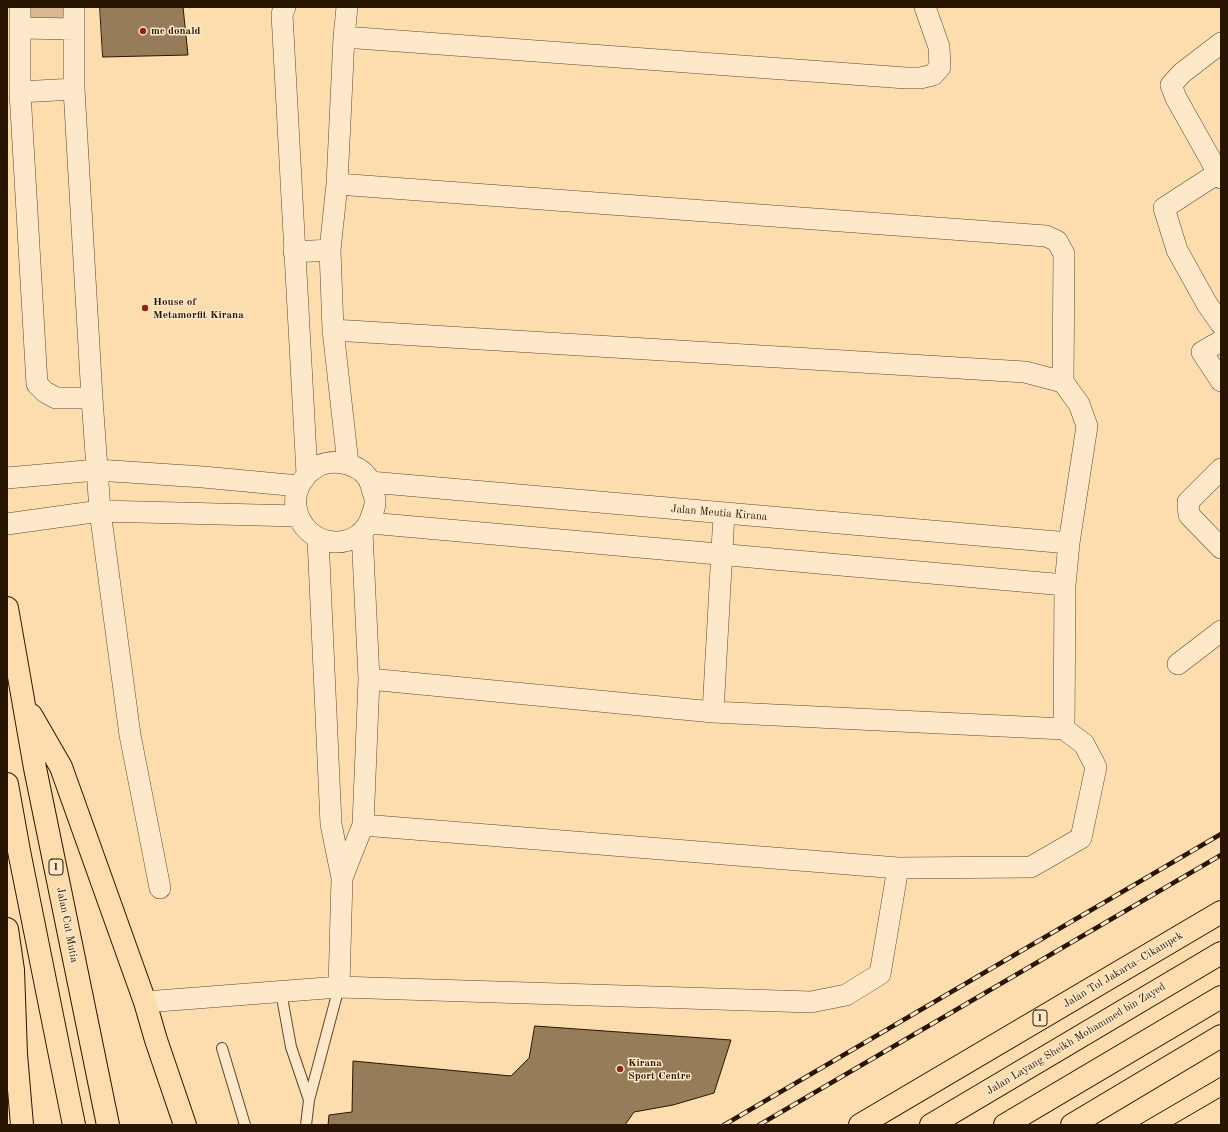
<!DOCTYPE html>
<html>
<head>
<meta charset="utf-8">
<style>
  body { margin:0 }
  #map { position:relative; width:1228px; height:1132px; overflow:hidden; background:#fddcae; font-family:"Old Standard TT",serif }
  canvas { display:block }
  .frame { position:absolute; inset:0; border:8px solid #281500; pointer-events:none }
</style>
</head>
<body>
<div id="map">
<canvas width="1228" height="1132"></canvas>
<div class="frame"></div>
</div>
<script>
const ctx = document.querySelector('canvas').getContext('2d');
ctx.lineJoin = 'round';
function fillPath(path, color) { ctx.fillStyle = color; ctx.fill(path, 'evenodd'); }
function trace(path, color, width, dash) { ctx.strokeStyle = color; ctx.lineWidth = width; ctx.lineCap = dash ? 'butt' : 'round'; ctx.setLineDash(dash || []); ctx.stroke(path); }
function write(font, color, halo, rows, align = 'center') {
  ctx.font = font + ' "Old Standard TT",serif'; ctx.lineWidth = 3; ctx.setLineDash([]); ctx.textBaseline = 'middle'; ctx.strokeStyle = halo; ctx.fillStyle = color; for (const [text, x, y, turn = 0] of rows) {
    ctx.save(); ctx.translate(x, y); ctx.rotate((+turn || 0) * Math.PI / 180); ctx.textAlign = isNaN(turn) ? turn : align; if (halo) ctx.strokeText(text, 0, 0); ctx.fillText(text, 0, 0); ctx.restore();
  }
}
fillPath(new Path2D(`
  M20 7H74V29L20 28Z`), '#d9ba90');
const building = new Path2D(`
  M100 7H183L188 55 103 57Z
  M535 1026 731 1040 714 1093 673 1105 634 1112 625 1125H328L329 1115 352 1112 353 1061 511 1076 529 1058Z`);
fillPath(building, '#977c5a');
trace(building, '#281500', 1);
const lane = new Path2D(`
  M281 992 291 1047 309 1100
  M222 1048 245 1125
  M306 1125 309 1100 339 987`);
const street = new Path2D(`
  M20 7V92L37 384 45 392 56 398H92
  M74 7V89L92 398 100 511 130 735 160 888
  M285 7 282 14 307 474C305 478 301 482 299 486 296 493 295 501 296 507 303 549 360 555 372 515 373 511 375 507 375 503 376 498 372 491 371 485 365 465 338 458 320 465 316 467 311 471 307 474
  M347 7 344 37 337 184 330 250 333 330 348 464
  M20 28 74 29
  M344 37 906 78H920L933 75 940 67 939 47 925 7
  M1221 43 1182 73 1171 85 1176 98 1221 178
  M20 92 74 89
  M1218 173 1164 208 1177 250 1207 304 1221 324
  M337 184 1046 236 1057 241 1064 254 1063 382
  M294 252 330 250
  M333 330 1025 372 1063 382 1079 404 1087 426 1069 543 1065 585 1064 729 1084 744 1096 767 1081 838 1031 867 898 868 363 825
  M1221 341 1202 352 1221 381
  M1221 469 1188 502 1189 515 1221 548
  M7 478 97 470 203 477 299 486
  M370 482 1069 543
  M370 523 1065 585
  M7 524 100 511 298 516
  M318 538 331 824 342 878 339 987
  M1178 664 1221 631
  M369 679 713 712 1064 729
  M713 712 724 514
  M342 878 363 825 369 679 362 532
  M145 1002 339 987 811 1002 846 995 880 974 898 868`);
const highway = new Path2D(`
  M7 608 35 768 108 1125
  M31 715 61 767 145 1002 156 1040 185 1125
  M7 784 19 851 74 1125
  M7 929 13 970 16 1054 22 1125
  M860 1125 1221 912
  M931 1125 1221 953
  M1005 1125 1221 997
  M1072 1125 1221 1036`);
trace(lane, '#5d472c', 12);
trace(street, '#5d472c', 22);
trace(highway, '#281500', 24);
trace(lane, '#fee8ca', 10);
trace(street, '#fee8ca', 21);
trace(highway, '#fddcae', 22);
trace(new Path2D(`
  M1139 1125 1221 1077
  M1173 1125 1221 1097`), '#281500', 1);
const rail = new Path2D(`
  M724 1125 1221 834
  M759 1125 1221 855`);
trace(rail, '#281500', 4.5);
trace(rail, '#fee8ca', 3, [9]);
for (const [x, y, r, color] of [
  [143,31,4,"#8f2418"],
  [145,308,4,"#8f2418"],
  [620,1069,4,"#8f2418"]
]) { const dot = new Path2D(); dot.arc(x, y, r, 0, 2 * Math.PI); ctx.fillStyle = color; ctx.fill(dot); trace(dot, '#fee8ca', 1.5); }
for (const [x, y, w] of [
  [56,867,14],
  [1040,1018,14]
]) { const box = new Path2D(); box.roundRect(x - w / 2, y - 8, w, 16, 3); ctx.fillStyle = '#fee8ca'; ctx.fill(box); trace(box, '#281500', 1); }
write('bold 10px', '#281500', null, [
  ["1",56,867],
  ["1",1040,1018]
]);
write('bold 11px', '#281500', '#fee8ca', [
  ["mc donald",151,31],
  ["House of",153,302],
  ["Metamorfit Kirana",153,315],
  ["Kirana",628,1063],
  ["Sport Centre",628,1076]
], 'left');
write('11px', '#281500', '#fee8ca', [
  ["Jalan Meutia Kirana",719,513,5],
  ["Jalan Cut Mutia",67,925,79],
  ["Jalan Tol Jakarta–Cikampek",1123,970,-31],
  ["Jalan Layang Sheikh Mohammed bin Zayed",1076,1039,-31]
]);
</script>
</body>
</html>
